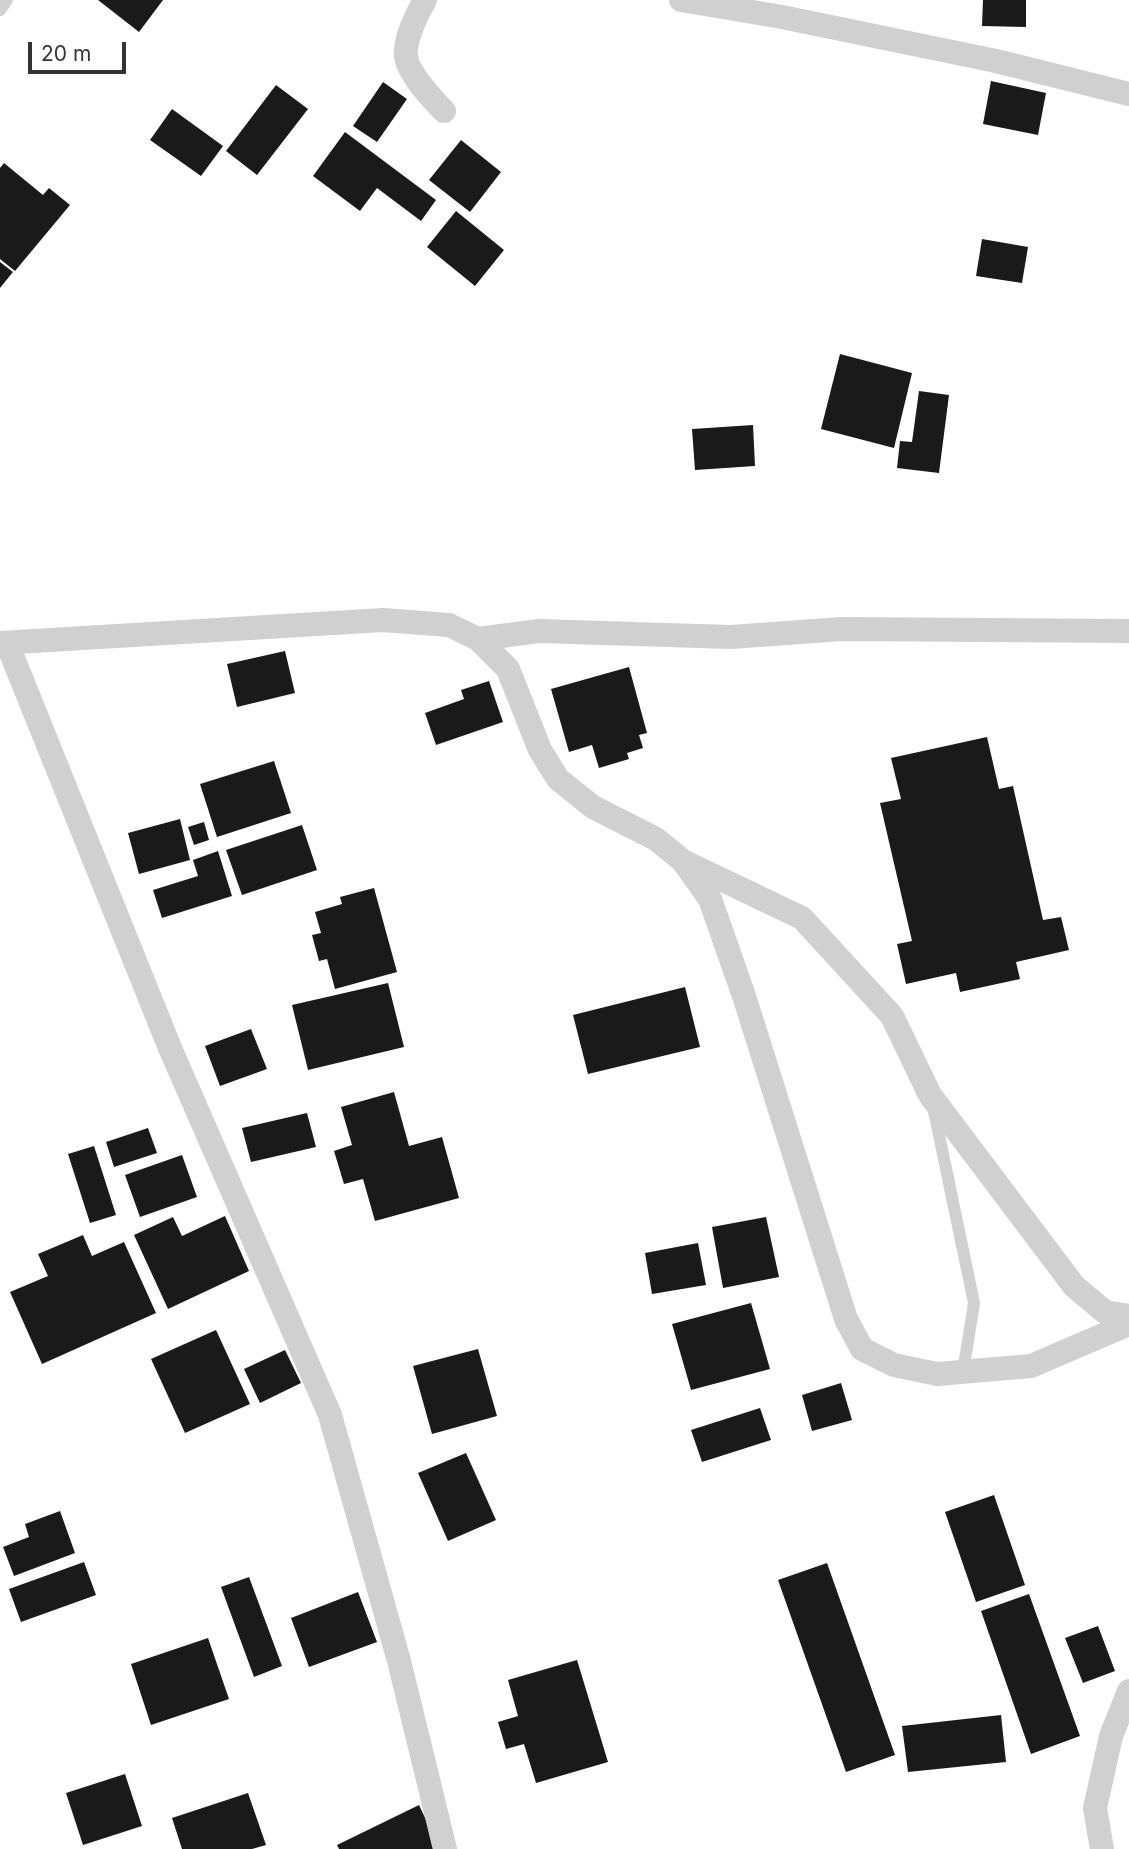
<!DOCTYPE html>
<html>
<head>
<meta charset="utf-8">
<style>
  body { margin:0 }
  #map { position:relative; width:1129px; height:1849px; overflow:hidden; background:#fff; font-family:Inter,sans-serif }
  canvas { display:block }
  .scale { position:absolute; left:28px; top:42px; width:98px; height:32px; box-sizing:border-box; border:4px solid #333; border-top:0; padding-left:9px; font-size:21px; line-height:24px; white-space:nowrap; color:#333; -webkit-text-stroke:5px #fff; paint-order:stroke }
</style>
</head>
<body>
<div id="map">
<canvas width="1129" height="1849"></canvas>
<div class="scale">20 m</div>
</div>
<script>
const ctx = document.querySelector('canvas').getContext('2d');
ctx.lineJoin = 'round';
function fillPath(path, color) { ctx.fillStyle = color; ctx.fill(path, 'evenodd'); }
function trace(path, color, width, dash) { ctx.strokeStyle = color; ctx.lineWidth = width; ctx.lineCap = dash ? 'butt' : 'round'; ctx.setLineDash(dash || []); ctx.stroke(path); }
fillPath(new Path2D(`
  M98 0H163L139 32Z
  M983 0H1026V27L982 26Z
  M991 81 1046 93 1038 135 983 124Z
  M383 82 407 99 377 142 353 126Z
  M276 85 308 109 257 175 226 151Z
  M172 109 223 146 201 176 150 140Z
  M345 132 436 200 421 221 377 188 360 211 313 176Z
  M461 140 501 172 470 212 429 180Z
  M4 163 43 195 49 188 70 205 15 271 0 259V168Z
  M456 211 504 250 475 286 427 247Z
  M982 239 1028 247 1022 283 976 276Z
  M0 262 13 272 0 288Z
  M840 354 912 373 894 448 821 429Z
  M919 391 949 395 939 473 897 468 900 441 912 442Z
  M753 425 755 466 695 470 692 429Z
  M285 651 295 693 237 707 227 664Z
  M629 667 647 733 639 735 643 748 627 753 629 759 599 768 592 745 569 752 551 689Z
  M489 681 503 722 436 745 425 713 464 699 461 690Z
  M987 737 999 789 1013 786 1043 920 1061 917 1069 950 1016 962 1020 979 960 992 956 973 906 984 897 944 912 941 880 803 901 799 891 758Z
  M274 761 291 813 217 837 200 784Z
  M180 819 190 860 139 874 128 833Z
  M204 822 209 840 194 845 188 827Z
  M302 825 317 870 242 895 226 850Z
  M218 851 232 896 162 918 153 890 198 876 193 860Z
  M374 888 397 972 335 989 327 959 319 961 312 935 321 933 315 912 342 904 340 897Z
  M388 983 404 1047 308 1070 292 1005Z
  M685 987 700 1047 588 1074 573 1015Z
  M251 1029 267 1069 220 1086 205 1046Z
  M394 1092 409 1146 442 1137 459 1198 375 1221 363 1179 344 1184 334 1151 352 1145 341 1107Z
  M307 1113 316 1147 251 1162 242 1128Z
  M148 1128 157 1153 114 1167 106 1142Z
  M94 1146 116 1215 90 1223 68 1154Z
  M182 1155 197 1197 140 1217 125 1175Z
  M225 1216 249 1271 168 1309 134 1235 173 1217 182 1236Z
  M766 1217 779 1277 723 1288 712 1227Z
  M83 1235 92 1256 124 1242 156 1313 42 1364 10 1292 48 1276 38 1254Z
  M698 1243 706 1285 652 1294 645 1253Z
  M751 1303 770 1369 691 1390 672 1324Z
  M216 1330 250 1404 185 1433 151 1359Z
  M478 1349 497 1416 432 1434 413 1366Z
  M285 1350 301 1383 260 1403 244 1369Z
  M841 1383 852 1420 812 1431 802 1395Z
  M760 1408 771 1440 702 1462 691 1430Z
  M466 1453 496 1520 448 1541 418 1473Z
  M994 1495 1025 1585 976 1602 945 1512Z
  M60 1511 75 1553 14 1576 3 1547 29 1537 25 1524Z
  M84 1562 96 1595 21 1622 9 1589Z
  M827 1563 895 1755 846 1772 778 1580Z
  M249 1577 282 1666 254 1677 221 1587Z
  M358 1592 377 1642 309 1667 291 1618Z
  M1029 1594 1080 1736 1031 1754 981 1611Z
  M1098 1626 1115 1671 1083 1683 1065 1638Z
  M208 1638 229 1699 151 1725 131 1664Z
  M577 1660 608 1762 536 1783 524 1744 506 1749 498 1722 518 1716 508 1680Z
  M1001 1715 1006 1762 908 1772 902 1726Z
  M125 1774 142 1826 83 1845 66 1793Z
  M248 1793 266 1845 252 1849H182L172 1818Z
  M419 1805 440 1849H339L337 1845Z`), '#1a1a1a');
trace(new Path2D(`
  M0 10 7 0
  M934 1111 974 1303 963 1372`), '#d0d0d0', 12);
trace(new Path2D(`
  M425 0C417 14 404 40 406 57 409 74 432 99 444 111
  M681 0 782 17 996 61 1129 94
  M478 639 539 631 731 637 842 629 1129 631
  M0 643 383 620 449 625 478 639 508 669 540 750 558 779 593 807 656 839 683 861 710 899 744 996 846 1319 862 1349 894 1365 937 1374 1031 1366 1129 1324
  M7 643 170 1048 330 1415 399 1661 445 1849
  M687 863 802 918 892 1016 930 1095 1074 1286 1105 1312 1129 1316
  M1102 1849 1095 1808 1111 1736 1129 1691`), '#d0d0d0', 24);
</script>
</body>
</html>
